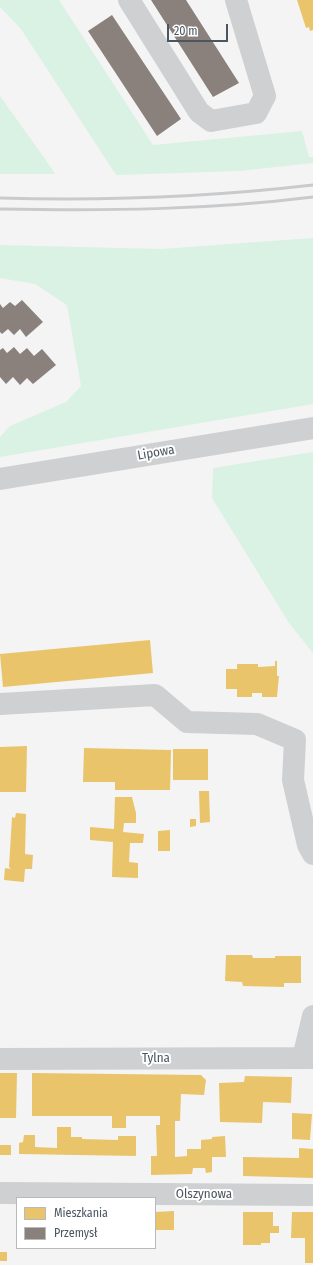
<!DOCTYPE html>
<html>
<head>
<meta charset="utf-8">
<style>
  body { margin:0 }
  #map { position:relative; width:313px; height:1265px; overflow:hidden; background:#f4f4f4; font-family:"Fira Sans Condensed",sans-serif }
  canvas { display:block }
  .legend { position:absolute; left:16px; top:1197px; width:140px; height:52px; box-sizing:border-box; background:#fff; border:1px solid #b7bbc0; margin:0; padding:5px 7px; list-style:none; font-size:12px; color:#4a5661 }
  .legend li { display:flex; align-items:center; gap:8px; height:20px }
  .legend b { width:20px; border:1px solid #b7bbc0 }
  .scale { position:absolute; left:167px; top:24px; width:61px; height:18px; box-sizing:border-box; border:2px solid #4a5661; border-top:0; padding-left:5px; font-size:12px; line-height:14px; white-space:nowrap; color:#4a5661; -webkit-text-stroke:3px #fff; paint-order:stroke }
</style>
</head>
<body>
<div id="map">
<canvas width="313" height="1265"></canvas>
<ul class="legend">
<li><b style="height:11px;background:#e9c46a"></b>Mieszkania</li>
<li><b style="height:11px;background:#8a817c"></b>Przemysł</li>
</ul>
<div class="scale">20 m</div>
</div>
<script>
const ctx = document.querySelector('canvas').getContext('2d');
ctx.lineJoin = 'round';
function fillPath(path, color) { ctx.fillStyle = color; ctx.fill(path, 'evenodd'); }
function trace(path, color, width, dash) { ctx.strokeStyle = color; ctx.lineWidth = width; ctx.lineCap = dash ? 'butt' : 'round'; ctx.setLineDash(dash || []); ctx.stroke(path); }
function write(font, color, halo, rows, align = 'center') {
  ctx.font = font + ' "Fira Sans Condensed",sans-serif'; ctx.lineWidth = 4; ctx.setLineDash([]); ctx.textBaseline = 'middle'; ctx.strokeStyle = halo; ctx.fillStyle = color; for (const [text, x, y, turn = 0] of rows) {
    ctx.save(); ctx.translate(x, y); ctx.rotate((+turn || 0) * Math.PI / 180); ctx.textAlign = isNaN(turn) ? turn : align; if (halo) ctx.strokeText(text, 0, 0); ctx.fillText(text, 0, 0); ctx.restore();
  }
}
fillPath(new Path2D(`
  M0 0H59L153 145 302 131 309 157H313V163L239 171 116 175 21 29 0 7Z
  M0 96 50 166 55 174H0Z
  M313 238V404L0 457V437L10 426 66 402 81 386 67 305 35 284 0 278V245L161 249Z
  M313 452V653L289 623 212 498 213 468Z`), '#d9f2e3');
fillPath(new Path2D(`
  M297 0H313V30L310 31 309 27 306 28Z
  M150 640 153 673 3 687 0 654Z
  M275 661H277V676H279L277 697H262V693H252V697H237V689H226V669H237V664H258V667L275 666Z
  M27 746 26 792H0V747Z
  M84 748 171 750 170 790H115V782H83Z
  M173 749H208V780H173Z
  M199 791H209L210 822 200 823Z
  M115 797H132L136 813V823H124L123 832 144 834 143 843H130L129 862 138 863V878L112 877 113 842 90 840V827L114 829Z
  M16 813 26 814 25 854 33 855 32 869H25L24 882 4 880 5 868 11 869 9 867 12 817 15 818Z
  M190 819H196V826L190 827Z
  M170 830V851H158V831Z
  M226 955H252L253 958H275V956H301V983H284V987L243 986 242 982 225 981Z
  M0 1073H17L16 1118H0Z
  M32 1073 201 1075 206 1080 204 1095 181 1094 180 1121H175V1157L187 1156V1149H201V1140L212 1139V1137L225 1136 226 1157H212V1172L206 1173 205 1168H193L192 1174 151 1175V1156H157L156 1125H160V1116H126V1128H112V1116H32Z
  M245 1076 292 1077 291 1103 263 1102 262 1123 220 1122 219 1083 244 1082Z
  M292 1113 312 1114 310 1140 292 1139Z
  M57 1127H71V1137H82V1139L118 1140V1136H136V1156L19 1154V1143L23 1142 24 1135H35V1147L57 1148Z
  M0 1145H11V1155H0Z
  M299 1148 313 1149V1178L243 1176V1157L299 1158Z
  M174 1211V1230H155V1212Z
  M243 1212H273V1226H279V1233H270V1243H261V1245H243Z
  M292 1212H313V1263H305V1238H291Z
  M0 1252H7V1261H0Z`), '#e9c46a');
fillPath(new Path2D(`
  M151 0H186L239 83 213 97Z
  M112 15 181 119 157 136 88 31Z
  M22 300 43 322 26 337 20 329 14 335 8 329 2 334 0 332V304L3 308 10 302 15 306Z
  M14 347 20 354 27 348 34 356 42 349 56 365 33 384 27 378 20 385 13 377 6 384 0 377V350L3 348 7 353Z`), '#8a817c');
trace(new Path2D(`
  M129 0 199 112 211 121 256 113 265 96 236 0
  M0 479 313 428
  M0 704 155 695 187 722 257 724 295 740 293 780 308 845 313 854
  M303 1058 313 1016
  M0 1059 313 1058
  M0 1193 313 1195`), '#ced0d2', 22);
trace(new Path2D(`
  M0 198C105 201 209 197 313 185
  M0 209C105 211 209 210 313 197`), '#c9cacc', 3);
write('13px', '#4a5661', '#fff', [
  ["Lipowa",156,453,-10],
  ["Tylna",156,1058],
  ["Olszynowa",204,1194]
]);
</script>
</body>
</html>
